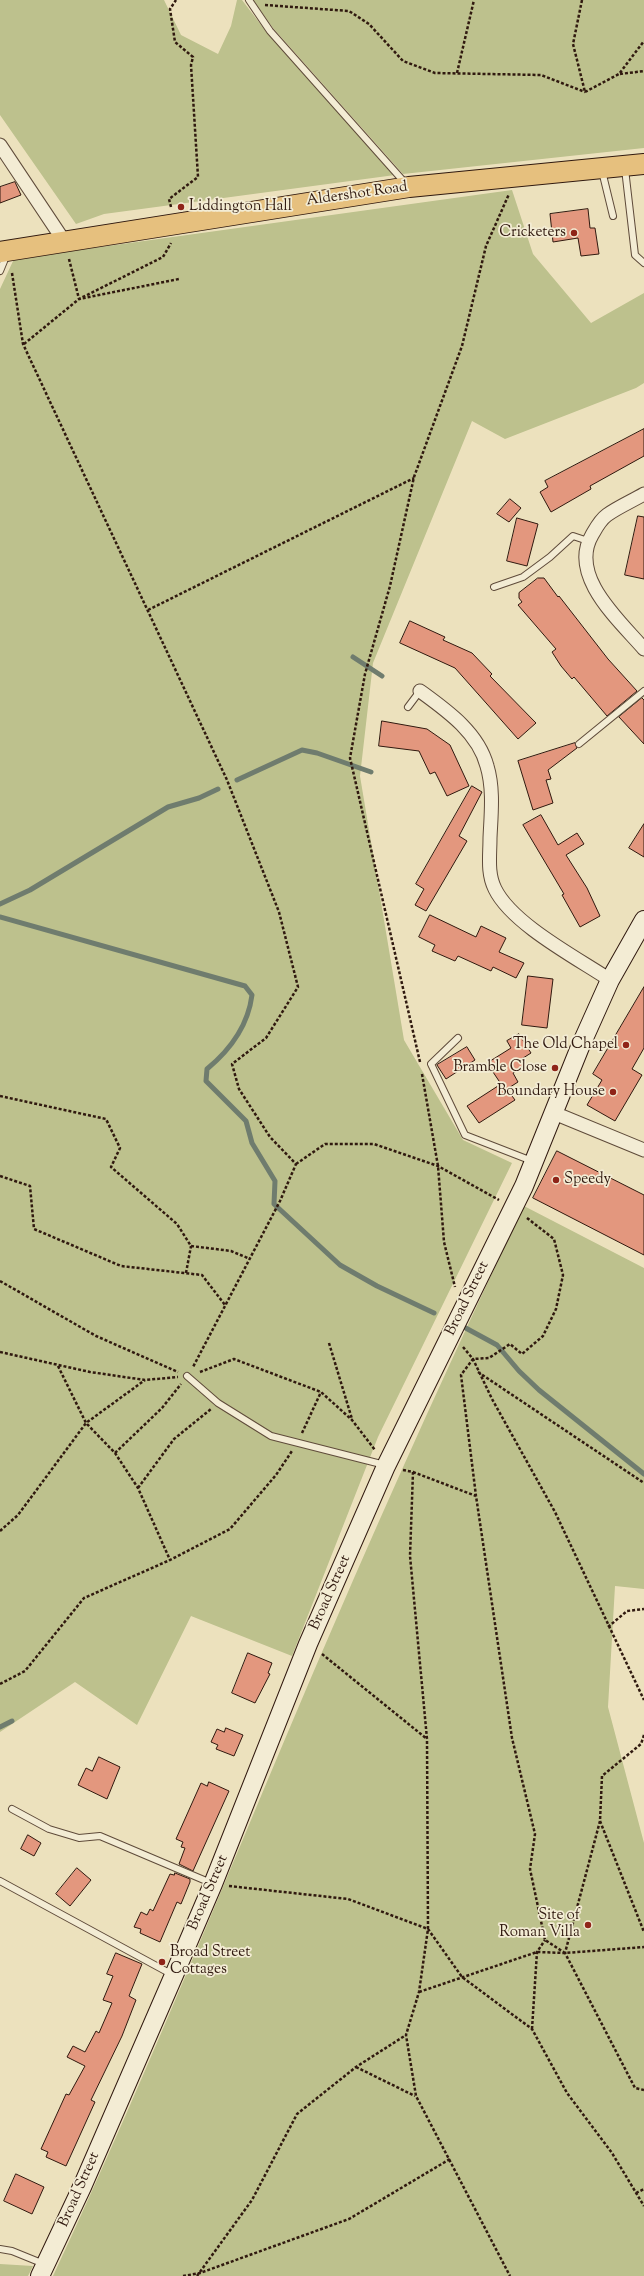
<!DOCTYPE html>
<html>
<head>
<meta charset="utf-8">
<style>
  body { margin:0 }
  canvas { display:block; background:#ece1bd }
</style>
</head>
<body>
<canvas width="644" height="2276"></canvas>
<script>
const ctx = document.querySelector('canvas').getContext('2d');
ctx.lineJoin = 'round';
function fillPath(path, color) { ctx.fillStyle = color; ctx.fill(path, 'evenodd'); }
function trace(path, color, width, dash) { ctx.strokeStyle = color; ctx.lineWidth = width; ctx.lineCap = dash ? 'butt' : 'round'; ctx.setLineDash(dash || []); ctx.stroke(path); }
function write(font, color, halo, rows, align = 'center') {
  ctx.font = font + ' "Sorts Mill Goudy",serif'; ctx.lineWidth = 3.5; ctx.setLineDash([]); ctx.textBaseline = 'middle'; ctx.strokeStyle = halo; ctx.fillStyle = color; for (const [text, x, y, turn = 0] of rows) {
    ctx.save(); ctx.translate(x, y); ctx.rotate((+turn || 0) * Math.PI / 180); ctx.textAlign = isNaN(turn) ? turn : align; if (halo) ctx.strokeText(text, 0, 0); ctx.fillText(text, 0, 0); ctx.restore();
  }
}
fillPath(new Path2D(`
  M0 0H164L181 35 218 54 231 26 237 0H242L268 34 395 175 104 214 76 224 0 115Z
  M253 0H644V148L403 174 273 28Z
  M512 190 533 254 591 323 644 293V383L636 388 505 439 472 421 373 663 360 776 404 1040 463 1140 512 1163 378 1437 292 1656 191 1616 137 1725 75 1682 0 1732V289L14 259Z
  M524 1206 644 1268V1589L615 1586 608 1707 644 1843V2276H53C153 2063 239 1844 332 1629 393 1487 457 1346 524 1206Z
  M0 2264 33 2266 28 2276H0Z`), '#bdc18d');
trace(new Path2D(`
  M353 657 382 676
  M237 780 302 750 317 753 371 772
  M0 904 30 890 168 807 199 798 218 789
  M0 917 245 986 252 995C248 1026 230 1050 207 1069L206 1081 246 1121 252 1143 275 1181 274 1204 340 1265 377 1286 434 1313
  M462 1326 497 1345 519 1371 539 1390 644 1474
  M0 1727 12 1721`), '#6f7c6e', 5);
const building = new Path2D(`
  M15 182 21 195 0 203V187Z
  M588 209 590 228H595L599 254 581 256 578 238 553 242 550 214Z
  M644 429V456L590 486 591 489 551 512 540 492 548 487 545 481Z
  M510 499 521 508 509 522 497 514Z
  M638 516 644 517V579L625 575Z
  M517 518 538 524 527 566 507 561Z
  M538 578H544L558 597 559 596 608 659 637 691 607 716 574 677 572 679 561 666 552 652 556 649 518 605 522 602 519 598V593Z
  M410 621 445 637 443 640 472 653 492 674 490 676 536 723 518 739 455 668 400 643Z
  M642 698 644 700V744L619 717Z
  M382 721 427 729 450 745 469 786 447 796 435 772 430 774 419 751 379 746Z
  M575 743 577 748 548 770 551 779 546 780 553 803 533 810 518 761Z
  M472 786 482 792 459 836 467 841 426 911 415 905 424 889 416 884Z
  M541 815 558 845 577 833 584 844 566 855 587 888 600 916 580 927 562 895 564 894 523 825Z
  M644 824V857L629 848Z
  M430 915 476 937 481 926 506 938 499 952 524 963 516 978 493 967 491 971 458 956 455 961 432 951 435 945 419 937Z
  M528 976 553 979 547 1028 522 1025Z
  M644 987V1048L632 1069 642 1075 615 1121 587 1105 602 1080 593 1074Z
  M519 1034 531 1053 520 1060 524 1065 513 1073 518 1082 507 1089 515 1100 479 1123 467 1106 501 1084 487 1063 511 1048 507 1041Z
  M467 1047 475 1060 446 1079 437 1065Z
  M557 1151 644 1195V1255L533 1198Z
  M248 1653 272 1663 268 1673 270 1674 255 1703 232 1693Z
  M226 1728 243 1735 234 1756 216 1749 218 1745 211 1742 217 1729 224 1732Z
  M99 1757 120 1767 107 1799 78 1785 86 1768 92 1771Z
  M209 1782 229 1791 193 1871 179 1864 185 1848 181 1847 183 1842 176 1839 201 1783 207 1786Z
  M28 1835 41 1843 34 1856 21 1849Z
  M77 1868 91 1880 70 1906 56 1894Z
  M175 1873 190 1879V1882L181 1904 177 1902 160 1942 140 1933 141 1929 134 1927 141 1912 147 1915 150 1909 153 1911 170 1874 174 1875Z
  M116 1953 142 1964 129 1996 136 2000 122 2036 91 2100 95 2102 66 2166 46 2157 48 2152 41 2149 66 2094 69 2095 85 2066 67 2057 73 2046 85 2052 96 2031 99 2033 112 2003 103 2000 113 1976 107 1974Z
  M16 2174 44 2187 32 2214 4 2201Z`);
fillPath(building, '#e3977e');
trace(building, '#30190f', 1);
const lane = new Path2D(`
  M249 0 270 31 406 184
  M625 169 635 255 644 263
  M602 171 613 216
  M0 271 7 254
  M494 587 523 577 550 557 573 536 588 541
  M408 707 420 691
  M579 744 644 691
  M458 1038 431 1064 465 1135 532 1161
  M187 1376 218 1403 271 1436 385 1465
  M12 1809 49 1829 79 1838 100 1836 211 1883
  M0 1881 173 1975
  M0 2249 12 2251 44 2264`);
const street = new Path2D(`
  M0 145 64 241
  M644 494C632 501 618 507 607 515 600 520 596 528 592 535 568 576 620 621 644 649
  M420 691C446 710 478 732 487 766 494 789 491 815 490 838 490 856 487 873 495 889 512 924 577 958 610 980
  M554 1113 644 1150`);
const secondary = new Path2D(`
  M40 2276 82 2187 174 1975 213 1884 308 1644 386 1466 524 1186 580 1047 610 980 644 920`);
const primary = new Path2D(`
  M0 252 409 187 644 164`);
trace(lane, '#5f4b3a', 8);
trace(street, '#5f4b3a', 15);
trace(secondary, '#30190f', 20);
trace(primary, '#30190f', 22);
trace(new Path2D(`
  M582 0 573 44 585 92
  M265 5 349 11 369 24 403 61 435 73 541 75 585 92
  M457 73 474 0
  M620 74 644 71
  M585 92 619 74 644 41
  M171 207 169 199 198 177 191 65 193 57 175 42 170 9 176 0
  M69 259 79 299 179 279
  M12 273 23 344 227 780 279 912 298 987 266 1038 232 1064 239 1089 270 1137 296 1164 280 1201 193 1367
  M24 344 79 299 163 257 171 243
  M148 610 414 478
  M420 1062 350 758 365 674 390 586 414 477 462 346 486 246 509 194
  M422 1074 438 1166 444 1242 455 1287
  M0 1096 106 1119 120 1148 111 1167 177 1224 191 1246 231 1251 250 1259
  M296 1164 325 1144H374L438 1166 499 1200
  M0 1176 30 1186 34 1229 121 1266 202 1275 225 1305
  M527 1218 554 1239 563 1275 556 1309 543 1336 522 1354 510 1344 489 1358 473 1359 461 1375 476 1496 512 1738 535 1834 530 1869 545 1940 565 1953
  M186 1273 191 1246
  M0 1281 96 1336 178 1372
  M329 1343 352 1419
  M463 1347 473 1359 492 1399 555 1512 644 1700
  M0 1352 90 1372 145 1380 178 1377
  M58 1366 86 1423 115 1453 138 1488 170 1560
  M200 1372 234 1359 321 1392 352 1420 375 1450
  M478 1372 644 1483
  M302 1433 321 1392
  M115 1453 162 1408 181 1384
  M403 1470 413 1472 410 1556 427 1739 428 1929 419 1992 406 2035 416 2096 510 2276
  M413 1472 476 1496
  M138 1488 174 1439 211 1409
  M0 1531 18 1515 86 1423 145 1380
  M608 1627 627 1611 644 1609
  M322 1654 427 1739
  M0 1684 25 1671 84 1598 170 1560 230 1529 276 1475 292 1451
  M644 1735 641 1744 602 1776 600 1821 644 1932
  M600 1821 565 1953 635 2088 644 2090
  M229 1886 348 1899 428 1929 462 1977 532 2029 567 2093 612 2153 644 2206
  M419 1992 537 1952 565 1953 644 1947
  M532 2029 537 1952 545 1940
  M356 2067 415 2096
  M636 2193 644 2189
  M183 2276 200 2273 349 2219 450 2159
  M197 2276 252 2200 297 2114 356 2067 406 2035`), '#30190f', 2.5, [3, 2]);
trace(lane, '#f3ecd4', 6);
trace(street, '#f3ecd4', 13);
trace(secondary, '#f3ecd4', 18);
trace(primary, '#e6c07e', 20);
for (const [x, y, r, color] of [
  [181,207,4,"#8f2418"],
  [574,233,4,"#8f2418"],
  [626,1045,4,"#8f2418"],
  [555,1068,4,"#8f2418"],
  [613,1092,4,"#8f2418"],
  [556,1180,4,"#8f2418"],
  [588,1925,4,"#8f2418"],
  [162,1962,4,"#8f2418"]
]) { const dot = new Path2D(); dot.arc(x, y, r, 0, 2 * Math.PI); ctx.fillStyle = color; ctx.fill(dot); trace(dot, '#f3ecd4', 1.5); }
write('15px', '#30190f', '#f3ecd4', [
  ["Aldershot Road",357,195,-8],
  ["Broad Street",468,1299,-64],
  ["Broad Street",331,1593,-66],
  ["Broad Street",209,1893,-67],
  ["Broad Street",80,2190,-66]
]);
write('15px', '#30190f', '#f3ecd4', [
  ["Liddington Hall",189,207,"left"],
  ["Cricketers",566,233],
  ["The Old Chapel",618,1045],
  ["Bramble Close",547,1068],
  ["Boundary House",605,1092],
  ["Speedy",564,1180,"left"],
  ["Site of",580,1916],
  ["Roman Villa",580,1933],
  ["Broad Street",170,1953,"left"],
  ["Cottages",170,1970,"left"]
], 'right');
</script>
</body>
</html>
